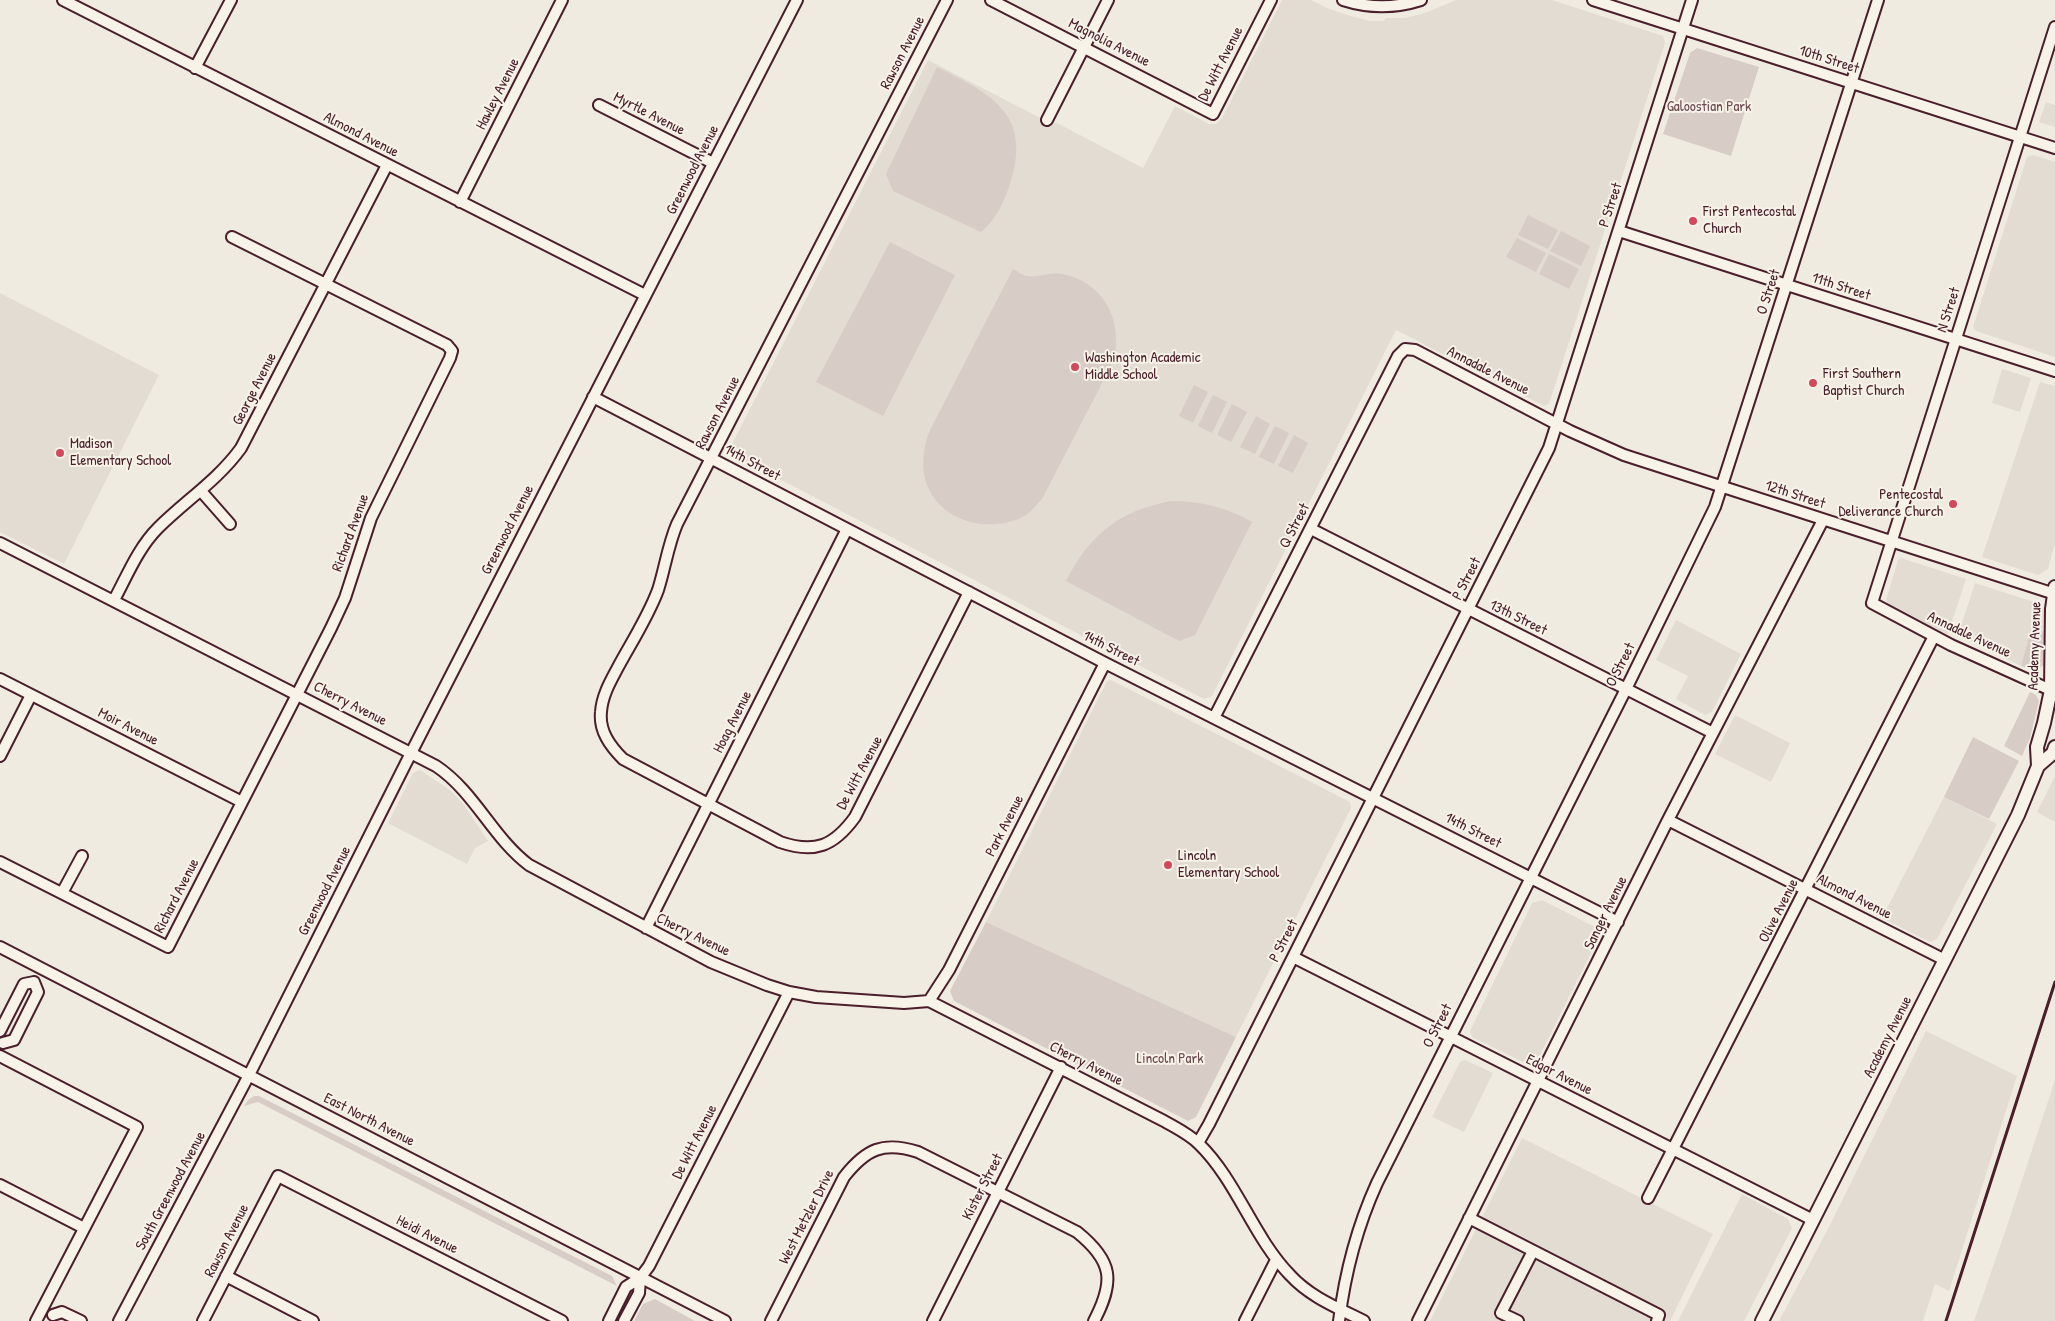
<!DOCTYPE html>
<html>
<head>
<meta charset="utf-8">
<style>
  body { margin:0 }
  canvas { display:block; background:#f0ebe0 }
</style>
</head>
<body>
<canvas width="2055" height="1321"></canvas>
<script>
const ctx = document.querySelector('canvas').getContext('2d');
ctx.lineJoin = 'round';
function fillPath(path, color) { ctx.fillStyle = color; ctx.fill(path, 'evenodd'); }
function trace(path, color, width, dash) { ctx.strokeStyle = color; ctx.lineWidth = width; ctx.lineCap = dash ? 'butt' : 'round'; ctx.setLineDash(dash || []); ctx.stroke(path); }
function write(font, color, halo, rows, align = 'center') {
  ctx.font = font + ' "Patrick Hand",sans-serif'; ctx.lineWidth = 4; ctx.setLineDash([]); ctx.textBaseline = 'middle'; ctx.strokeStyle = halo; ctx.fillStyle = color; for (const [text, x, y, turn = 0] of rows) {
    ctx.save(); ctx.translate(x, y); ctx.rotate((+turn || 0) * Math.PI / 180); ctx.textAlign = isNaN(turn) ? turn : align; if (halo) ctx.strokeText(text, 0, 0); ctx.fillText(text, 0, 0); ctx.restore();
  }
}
fillPath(new Path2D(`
  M1282 0H1311L1327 8 1347 15 1370 21H1383L1386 18H1405L1425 13 1456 0H1552L1663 36 1665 43 1549 404 1544 406 1396 330 1212 696 1204 699 731 454 730 448 928 60 1054 125 1055 122 1143 168 1175 106 1209 124H1216L1222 118Z
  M2046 102 2055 105V127L2039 122Z
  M2033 155 2055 162V357L1976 331 1973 327 2027 157Z
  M0 293 159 375 64 564 0 532Z
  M2002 369 2031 378 2020 412 1992 403Z
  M2040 382 2055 386V543L2048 569 2038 575 1982 557Z
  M1901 558 1966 579 1948 634 1937 630 1888 605 1886 600 1898 560Z
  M1975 583 2040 604 2045 610 2044 631 2030 633 2021 666 1958 635Z
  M1676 620 1741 654 1712 712 1705 715 1676 699 1688 676 1656 660Z
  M1111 680 1350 802 1351 808 1236 1037 986 922 1107 681Z
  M1735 715 1790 743 1771 782 1715 754Z
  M420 770 450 790 464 805 488 841 475 848 467 864 388 823 413 773Z
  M2055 776V822L2037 812Z
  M1944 797 1997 824 1937 939 1930 942 1882 918Z
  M1542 900 1597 928 1600 935 1536 1063 1529 1065 1472 1037 1470 1031 1532 903Z
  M1926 1031 2017 1076 1949 1291 1935 1284 1923 1321H1779L1828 1229Z
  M1465 1060 1493 1073 1464 1132 1432 1117 1460 1062Z
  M2055 1080V1321H1974L2005 1232Z
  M1522 1138 1713 1234 1670 1321H1430Z
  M1742 1194 1788 1219 1792 1228 1773 1265 1744 1321H1678Z`), '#e3dcd2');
fillPath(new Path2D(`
  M1697 48 1759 67 1731 156 1663 134 1690 53Z
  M937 67C991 94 1033 114 1010 184 1003 204 997 218 981 232L893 191 886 174Z
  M1528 215 1558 230 1548 249 1518 235Z
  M1561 231 1590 246 1581 266 1550 251Z
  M1517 238 1546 253 1536 272 1506 257Z
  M890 242 955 275 883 416 816 382Z
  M1549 254 1579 269 1569 289 1539 274Z
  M1013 269C1017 271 1022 275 1027 276 1034 278 1051 272 1062 274 1104 282 1123 320 1114 360L1042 499C1037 504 1032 511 1026 515 990 536 936 521 925 479 921 463 924 445 930 430Z
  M1194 385 1208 392 1193 423 1179 416Z
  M1213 395 1227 402 1212 433 1198 426Z
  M1232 404 1247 412 1231 442 1217 435Z
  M1256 416 1270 424 1255 454 1240 447Z
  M1275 426 1289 433 1274 464 1259 457Z
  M1294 435 1308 443 1293 473 1278 466Z
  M1171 501C1201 501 1226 507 1252 522L1195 635 1179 641 1066 581C1090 534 1119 511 1171 501Z
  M2044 631V665L2036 670 2021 666 2030 633Z
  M2030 692 2036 695 2039 701 2030 738 2022 756 2004 746Z
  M1973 737 2019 761 1989 819 1944 797Z
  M986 922 1236 1037 1196 1117 1188 1121 954 1001 950 991Z
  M254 1096H259L612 1276 617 1286 258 1102 244 1106 248 1100Z
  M655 1299 695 1321H634L643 1304Z`), '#d8cdc6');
const minor = new Path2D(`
  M63 0 645 295
  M947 0 677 524C668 545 665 568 658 590 648 617 631 643 617 669 610 682 602 696 601 712 599 731 610 746 623 759L780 842C815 854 834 846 855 817L969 592
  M991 0 1213 114 1271 0
  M1343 0C1368 8 1396 8 1421 0
  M1593 0 2055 148
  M2055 27 1872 603 1951 645 2055 692
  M195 68 231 0
  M599 105 713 163
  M1047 120 1108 0
  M460 202 562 0
  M1619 231 2055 371
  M593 397 1105 663 1618 922
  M201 491 230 524
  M1311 529 1713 733
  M0 543 436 766C475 792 492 837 529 865L711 962 767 985 789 992 816 997 904 1003 929 1001 1164 1121C1176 1128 1189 1134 1199 1144 1237 1181 1253 1237 1290 1275 1310 1297 1338 1308 1364 1321
  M114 600C127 576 138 548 158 528 185 501 218 480 241 448L387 165
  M0 679 242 802
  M1214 718 1398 356 1405 349 1415 350 1570 431 1624 455 2055 594
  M0 756 31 695
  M1668 820 1945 960
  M0 862 168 947 331 628 345 598 371 518 450 358 452 351 447 345 232 237
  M62 893 82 856
  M646 928 847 529
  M0 947 725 1321
  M1293 957 1813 1220
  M929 1001 949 970 1105 663
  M0 1031 24 984 34 982
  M3 1043 14 1040 38 992 34 982
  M0 1056 137 1127 36 1321
  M1198 1143 1209 1124 1549 448 1692 0
  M0 1185 84 1228
  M1648 1198 1934 636
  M1469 1218 1659 1315 1657 1321
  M226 1276 313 1321
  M53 1315 62 1312 81 1321
  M119 1321 249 1075 411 753 797 0
  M203 1321 278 1176 562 1321
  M609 1321 626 1287 640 1278 649 1266 789 992
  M624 1321 639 1293 640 1278
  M771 1321 844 1177C866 1149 883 1141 918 1152L1077 1232C1113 1261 1115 1281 1094 1321
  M933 1321 1061 1067
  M1245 1321 1276 1260
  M1339 1321C1345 1273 1357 1227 1377 1183L1626 689 1715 507 1878 0
  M1418 1321 1668 820 1823 520
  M1518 1321 1501 1313 1533 1251`);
const major = new Path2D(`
  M2038 766 2053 753 2055 747
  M1762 1321 2018 815 2038 766 2037 747 2044 723 2051 690 2052 609 2055 587`);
trace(minor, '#4a1f2b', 14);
trace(major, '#4a1f2b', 16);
trace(minor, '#f7f3e8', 10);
trace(major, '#f7f3e8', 12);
trace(new Path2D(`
  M1946 1321 2055 982`), '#4a1f2b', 3);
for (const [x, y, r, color] of [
  [1693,221,5,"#d1495b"],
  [1075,367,5,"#d1495b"],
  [1813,383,5,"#d1495b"],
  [60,453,5,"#d1495b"],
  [1953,504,5,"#d1495b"],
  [1168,865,5,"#d1495b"]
]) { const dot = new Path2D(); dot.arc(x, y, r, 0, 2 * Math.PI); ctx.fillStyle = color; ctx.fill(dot); trace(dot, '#f7f3e8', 2); }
write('15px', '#4a1f2b', '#f7f3e8', [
  ["Magnolia Avenue",1109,43,27],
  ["Rawson Avenue",903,53,-63],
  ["10th Street",1829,60,18],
  ["De Witt Avenue",1221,64,-63],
  ["Hawley Avenue",498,94,-63],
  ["Myrtle Avenue",649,114,27],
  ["Almond Avenue",361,135,27],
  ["Greenwood Avenue",693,170,-63],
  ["P Street",1611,205,-72],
  ["11th Street",1841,287,18],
  ["O Street",1769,292,-72],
  ["N Street",1949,310,-72],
  ["Annadale Avenue",1488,371,27],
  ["George Avenue",255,389,-63],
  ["Rawson Avenue",718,413,-63],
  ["14th Street",752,463,28],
  ["12th Street",1795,495,18],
  ["Q Street",1295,526,-63],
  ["Greenwood Avenue",508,530,-63],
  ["Richard Avenue",351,533,-70],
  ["P Street",1467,579,-63],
  ["13th Street",1518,618,26],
  ["Annadale Avenue",1969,635,25],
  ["Academy Avenue",2035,646,-88],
  ["14th Street",1111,649,27],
  ["O Street",1621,665,-63],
  ["Cherry Avenue",350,704,27],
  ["Hoag Avenue",733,722,-63],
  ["Moir Avenue",128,727,27],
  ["De Witt Avenue",860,773,-62],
  ["Park Avenue",1005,826,-63],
  ["14th Street",1473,831,27],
  ["Greenwood Avenue",325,891,-63],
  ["Richard Avenue",177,896,-63],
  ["Almond Avenue",1854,897,27],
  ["Olive Avenue",1779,911,-63],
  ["Sanger Avenue",1606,913,-64],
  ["Cherry Avenue",693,935,26],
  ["P Street",1284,941,-63],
  ["O Street",1438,1026,-63],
  ["Academy Avenue",1888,1037,-63],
  ["Cherry Avenue",1086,1064,27],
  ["Edgar Avenue",1559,1075,27],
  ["East North Avenue",369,1120,27],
  ["De Witt Avenue",695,1142,-63],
  ["Kister Street",983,1187,-63],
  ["South Greenwood Avenue",171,1191,-62],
  ["West Metzler Drive",807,1217,-63],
  ["Heidi Avenue",427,1235,27],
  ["Rawson Avenue",227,1241,-63]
]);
write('15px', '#6e4a52', '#f7f3e8', [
  ["Galoostian Park",1709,107],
  ["Lincoln Park",1170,1059]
]);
write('15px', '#4a1f2b', '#f7f3e8', [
  ["First Pentecostal",1703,212],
  ["Church",1703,229],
  ["Washington Academic",1085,358],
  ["Middle School",1085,375],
  ["First Southern",1823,374],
  ["Baptist Church",1823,391],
  ["Madison",70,444],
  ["Elementary School",70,461],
  ["Pentecostal",1943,495,"right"],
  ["Deliverance Church",1943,512,"right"],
  ["Lincoln",1178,856],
  ["Elementary School",1178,873]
], 'left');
</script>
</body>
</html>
